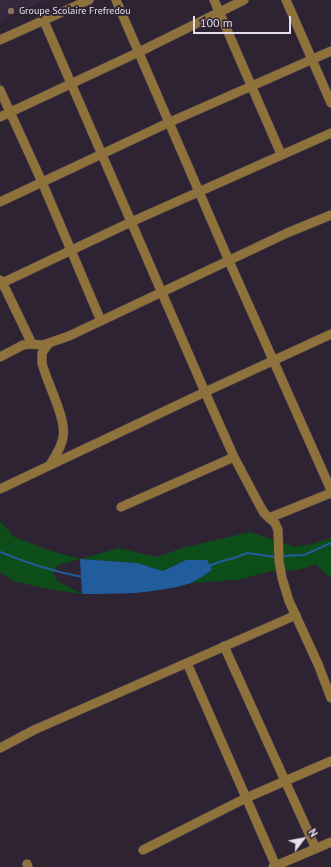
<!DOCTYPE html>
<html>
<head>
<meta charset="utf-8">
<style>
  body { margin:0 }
  #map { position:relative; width:331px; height:867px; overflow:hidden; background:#2d2333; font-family:"PT Sans",sans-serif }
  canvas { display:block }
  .north { position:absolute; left:283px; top:819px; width:40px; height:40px; -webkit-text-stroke:3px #2d2333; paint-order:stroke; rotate:58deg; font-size:11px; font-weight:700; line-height:16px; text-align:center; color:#e6deea }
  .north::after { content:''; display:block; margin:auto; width:14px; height:18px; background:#e6deea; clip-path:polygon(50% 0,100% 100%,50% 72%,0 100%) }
  .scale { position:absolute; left:193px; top:16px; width:98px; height:18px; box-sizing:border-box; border:2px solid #e6deea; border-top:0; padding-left:5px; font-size:12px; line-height:14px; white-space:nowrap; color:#e6deea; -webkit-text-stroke:3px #2d2333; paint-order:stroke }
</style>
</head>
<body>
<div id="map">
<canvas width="331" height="867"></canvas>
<div class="north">N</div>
<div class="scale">100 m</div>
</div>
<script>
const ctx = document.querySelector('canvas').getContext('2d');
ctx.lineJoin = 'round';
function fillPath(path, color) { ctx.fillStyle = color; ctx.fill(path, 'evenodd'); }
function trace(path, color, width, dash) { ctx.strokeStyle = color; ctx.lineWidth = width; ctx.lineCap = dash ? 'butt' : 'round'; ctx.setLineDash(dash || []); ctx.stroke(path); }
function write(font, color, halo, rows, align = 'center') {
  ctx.font = font + ' "PT Sans",sans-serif'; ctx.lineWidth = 4; ctx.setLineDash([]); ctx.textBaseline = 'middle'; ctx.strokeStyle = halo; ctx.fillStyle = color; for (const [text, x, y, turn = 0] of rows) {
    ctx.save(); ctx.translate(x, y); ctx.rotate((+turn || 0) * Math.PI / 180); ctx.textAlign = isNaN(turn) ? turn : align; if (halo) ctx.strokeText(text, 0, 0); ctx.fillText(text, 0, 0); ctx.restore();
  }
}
fillPath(new Path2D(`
  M0 0H46L0 21Z`), '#36283e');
fillPath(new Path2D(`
  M0 521 14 537 48 550 80 559 119 548 157 557 182 548 250 532 295 547 312 544 331 538V577H329L316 564 298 570 272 571 237 580 192 583 212 570 186 560 163 571 137 563 80 559 58 565 53 573 57 581 82 594 43 588 13 581 0 572Z`), '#0d4d19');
fillPath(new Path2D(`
  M80 559 137 563 163 571 186 560H207L212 570C206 574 198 580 191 583 156 594 118 594 82 594Z`), '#215d9d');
trace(new Path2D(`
  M0 552C27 563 54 572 83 577
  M282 556 304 555 331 543
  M209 566 219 562 234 558 247 553 276 557`), '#215d9d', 2);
const minor = new Path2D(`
  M116 0 229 261 331 490
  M214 0 281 154
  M286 0 331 103
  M44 21 205 392 234 457 260 506 264 513 275 523 278 530 279 561 282 578 289 601 318 664 331 698
  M0 40 89 0
  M0 90 42 182 101 321
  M0 117 139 52 244 0
  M0 202 170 122 331 51
  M0 280 6 290 32 344
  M0 284 131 222 331 133
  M49 343 42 353V363C46 381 67 419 63 437 62 447 55 456 50 465
  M0 357 23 345 29 344 43 345 69 336 287 233 331 215
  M0 489 205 392 331 334
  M121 507 234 457
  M269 518 331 493
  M224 646 316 849
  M187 663 276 866
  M0 748 34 730 296 615
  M143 850 246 798 331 761
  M27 864 28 867
  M273 867 331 842`);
trace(minor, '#4b4150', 10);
trace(minor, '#8f713b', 9);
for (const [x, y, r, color] of [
  [11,11,4,"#8d6e63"]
]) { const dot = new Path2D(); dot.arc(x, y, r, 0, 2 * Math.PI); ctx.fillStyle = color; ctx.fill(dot); trace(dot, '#2d2333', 1.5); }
write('10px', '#e6deea', '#2d2333', [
  ["Groupe Scolaire Frefredou",19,11]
], 'left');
</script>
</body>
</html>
